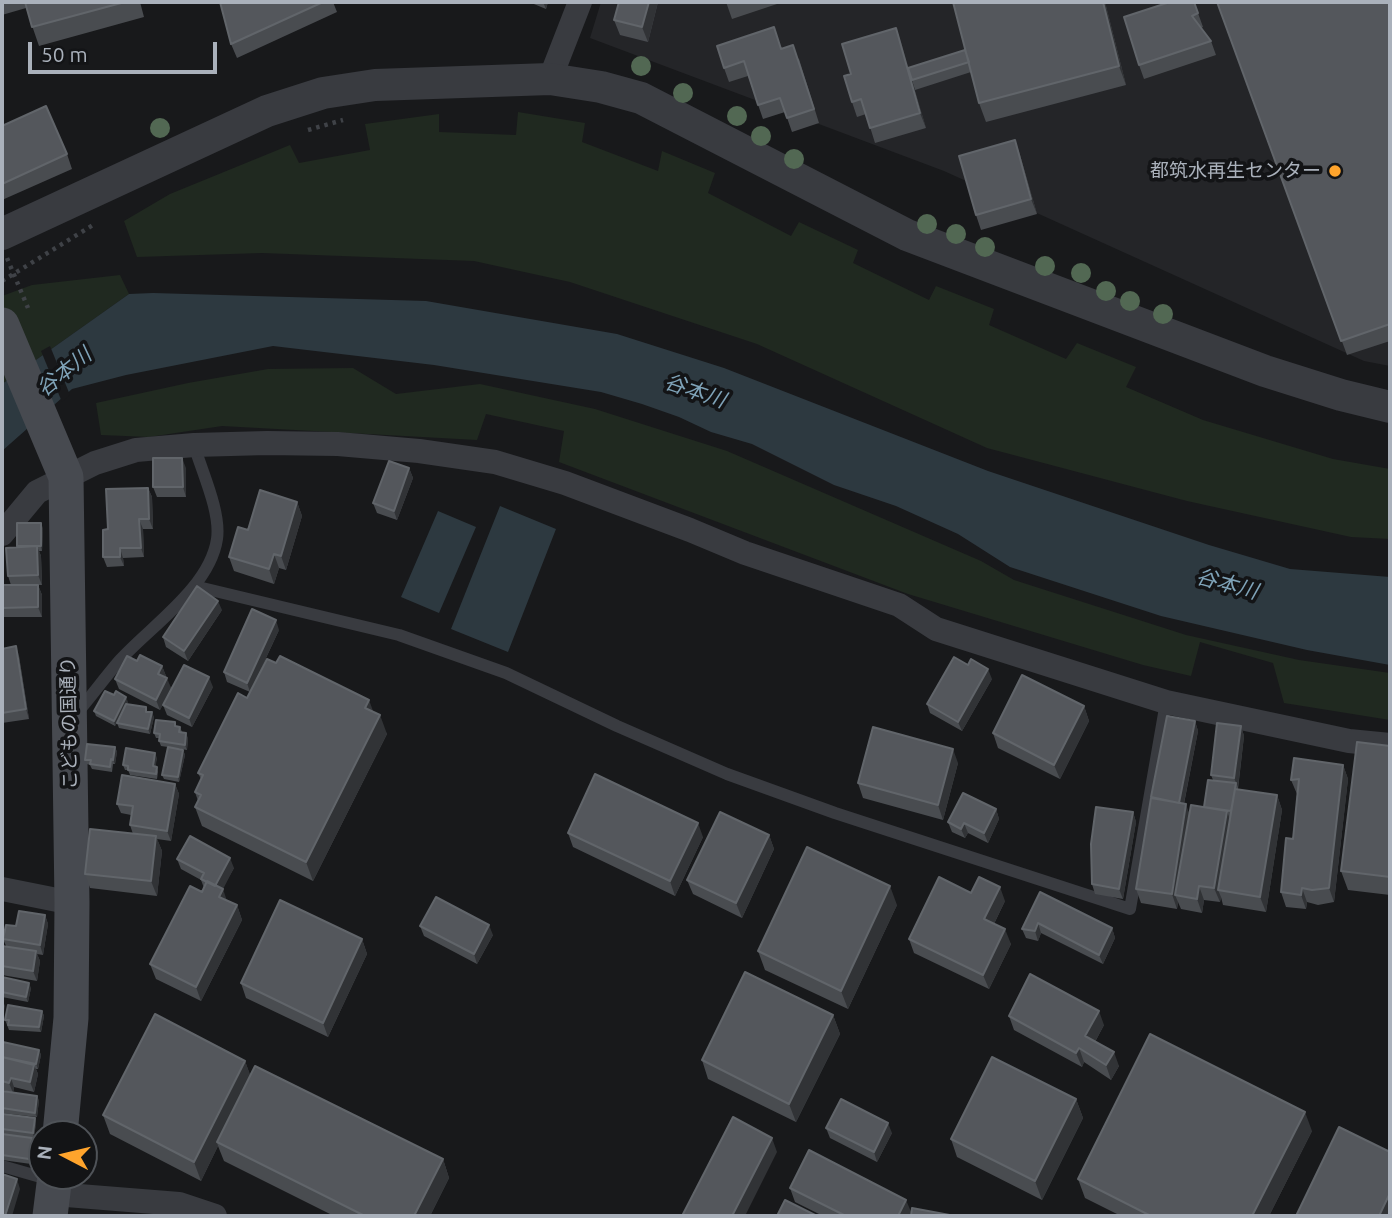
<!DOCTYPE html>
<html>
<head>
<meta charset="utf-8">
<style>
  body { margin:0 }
  #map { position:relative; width:1392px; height:1218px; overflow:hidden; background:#18191b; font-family:Ubuntu,sans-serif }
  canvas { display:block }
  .frame { position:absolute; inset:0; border:4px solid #aab1bb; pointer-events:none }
  .north { position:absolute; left:28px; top:1120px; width:70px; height:70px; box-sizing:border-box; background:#131416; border:2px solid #4f5358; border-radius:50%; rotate:277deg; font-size:19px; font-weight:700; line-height:28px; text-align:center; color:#aab1bb }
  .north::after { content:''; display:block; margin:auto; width:24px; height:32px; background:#ffa42c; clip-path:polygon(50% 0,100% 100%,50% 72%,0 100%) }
  .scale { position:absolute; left:28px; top:42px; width:189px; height:32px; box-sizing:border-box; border:4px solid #aab1bb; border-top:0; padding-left:9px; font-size:21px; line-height:24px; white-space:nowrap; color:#aab1bb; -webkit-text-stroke:5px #131416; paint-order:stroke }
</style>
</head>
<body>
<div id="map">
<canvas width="1392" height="1218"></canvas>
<div class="frame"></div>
<div class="north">N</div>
<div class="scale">50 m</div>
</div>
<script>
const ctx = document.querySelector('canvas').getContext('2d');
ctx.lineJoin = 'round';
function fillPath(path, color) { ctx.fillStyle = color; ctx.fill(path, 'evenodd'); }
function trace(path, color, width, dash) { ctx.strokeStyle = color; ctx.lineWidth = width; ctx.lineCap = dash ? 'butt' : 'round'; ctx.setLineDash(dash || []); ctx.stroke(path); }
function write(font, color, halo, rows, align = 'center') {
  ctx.font = font + ' Ubuntu,"Noto Sans JP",sans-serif'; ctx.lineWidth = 7; ctx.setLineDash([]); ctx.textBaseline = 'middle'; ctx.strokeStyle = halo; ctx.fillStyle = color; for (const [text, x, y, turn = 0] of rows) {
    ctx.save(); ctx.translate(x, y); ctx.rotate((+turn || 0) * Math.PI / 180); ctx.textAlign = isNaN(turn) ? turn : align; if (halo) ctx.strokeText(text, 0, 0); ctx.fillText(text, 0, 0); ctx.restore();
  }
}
fillPath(new Path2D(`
  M601 2H1390V366L1364 361 944 171 590 38Z`), '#242528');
fillPath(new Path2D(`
  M518 112 585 123 582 142 658 171 662 151 715 173 708 193 791 236 799 222 858 250 853 263 929 300 936 286 994 309 989 325 1066 359 1077 343 1136 367 1126 387 1203 420 1333 459 1390 469V539L1351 537 1187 501 987 448 757 344 570 282 474 261 262 253 137 257 124 221 170 194 290 145 299 163 370 150 365 124 439 114V132L516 135Z
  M120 275 129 294 2 384V296L32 285Z
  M353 368 396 394 480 384 595 409 727 451 981 561 1014 580 1186 635 1299 660 1390 673V720L1284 703 1273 663 1200 642 1191 676 1143 665 908 594 559 462 564 431 486 414 477 440 222 426 149 437 101 435 96 403 188 383 268 369Z`), '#202920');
fillPath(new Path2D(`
  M153 293 426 301 617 334 724 368 988 471 1209 545 1290 569 1390 577V665L1307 650 1161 616 1010 567 958 534 896 506 834 485 752 444 711 432 679 417 642 404 601 392 434 365 273 346 126 375 72 389 2 451V384L129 294Z
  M500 506 556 529 508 652 451 629Z
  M438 511 476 527 439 613 401 597Z`), '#2d3940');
fillPath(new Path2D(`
  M50 346 70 395 62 402 41 351Z`), '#18191b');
trace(new Path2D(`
  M308 130 343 120
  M7 258 28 308
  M2 281 93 225`), '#3f4247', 4.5, [3.5, 5]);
trace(new Path2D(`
  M194 586 399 635 506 673 617 726 727 774 835 813 1130 909 1166 702
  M76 714C91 697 105 677 120 660 151 626 210 587 217 539 221 512 202 472 194 445
  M2 1166 51 1180`), '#393b40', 12);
trace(new Path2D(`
  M550 79 580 2
  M2 534 37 492 95 463 136 450 194 445 267 443 338 444 419 451 495 462 565 483 690 530 745 553 899 605 936 629 1166 702 1349 741 1390 745
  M2 889 72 903
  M54 1194 179 1204 215 1216`), '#393b40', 24);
trace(new Path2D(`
  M2 234 267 111 323 93 375 85 550 79 601 87 641 98 907 235 1265 371 1341 395 1390 407`), '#393b40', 32);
trace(new Path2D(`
  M2 325 66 477 72 903 71 1018 60 1134
  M50 1216 55 1176`), '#474a50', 35);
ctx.fillStyle = '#526853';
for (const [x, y] of [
  [641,66],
  [683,93],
  [737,116],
  [160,128],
  [761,136],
  [794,159],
  [927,224],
  [956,234],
  [985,247],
  [1045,266],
  [1081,273],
  [1106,291],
  [1130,301],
  [1163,314]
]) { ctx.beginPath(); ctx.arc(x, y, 10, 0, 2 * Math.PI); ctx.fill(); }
fillPath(new Path2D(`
  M2 2H140L144 17 39 46 26 8 2 15Z
  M220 2H333L337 12 237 58 231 44Z
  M529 2H548L546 9Z
  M619 2H658L648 42 620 35 614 20Z
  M726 2H783L732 19Z
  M1105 2 1126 85 986 122 979 103 971 72 915 90 910 75 926 128 875 143 866 114 857 117 852 102 896 28 908 68 965 50Z
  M1194 2 1203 27 1201 28 1211 41 1216 55 1144 79 1139 65Z
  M1217 2H1390V341L1347 355Z
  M781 49 799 59 819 123 792 132 785 112 763 119 748 76 729 82 724 68Z
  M2 126 67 154 72 169 2 200Z
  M1015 140 1020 155 1037 214 981 230 976 215Z
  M186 468V497H157L153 487Z
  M409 468 413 478 397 520 377 513 373 503Z
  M148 488 152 497 153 529H143L144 557 123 558 124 566 107 567 103 557 108 529Z
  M297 502 302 516 286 570 279 568 274 584 234 571 229 557 248 530Z
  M43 528 42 551H39L41 556 42 585H37H38L42 595V617H2V585H11L8 576 17 546Z
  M222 610 188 661 166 647 163 637Z
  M279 630 253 686 374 712 387 734 313 881 202 826 195 807 198 801 195 792 201 779 198 773 250 692 227 682 224 672Z
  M2 649 19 656 29 719 2 723Z
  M137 661 162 666 166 676 165 677 171 688 160 710 119 689 115 679Z
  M992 679 962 731 930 713 927 704Z
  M213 687 192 727 167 715 163 705Z
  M128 702 127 704 148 712 154 717 150 734 119 728 117 723 115 726 96 716 94 711Z
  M1084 706 1089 721 1060 779 998 748 993 733Z
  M1195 721 1198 731 1184 804 1189 813 1204 807 1213 780 1211 775 1241 726 1244 736 1238 789 1277 795 1282 810 1266 912 1223 905 1221 897 1220 902 1204 900 1202 913 1181 909 1178 902 1177 909 1141 903 1136 889Z
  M177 726 180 727 182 732 188 738 187 750 176 748 183 750 185 755 179 782 164 779 162 775 168 747 161 746 159 741 160 738H156L154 733Z
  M1390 746V895L1348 890 1341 871Z
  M115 747 117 752 115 764H113L112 772 92 769 90 765 87 764 85 760Z
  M157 758 155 766 157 767 158 772 157 779 130 775 128 770H125L123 765Z
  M958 763 943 820 863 798 858 783Z
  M1343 765 1348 779 1334 902 1318 905 1307 902 1306 909 1286 907 1281 892 1293 839 1297 794 1291 780Z
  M175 784 179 794 171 841 157 839 162 851 157 896 90 888 85 874 133 834 130 825 131 815 121 813 117 804Z
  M996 809 999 819 988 843 968 833 965 838 952 832 948 822Z
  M1133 812 1136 822 1123 899 1095 894 1092 884Z
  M568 833 703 837 675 896 573 847Z
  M769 835 774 849 742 918 693 894 687 880Z
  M177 859 234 868 222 889 226 900 237 905 242 920 201 1001 156 979 150 964 204 888 201 880 181 869Z
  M1040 892 1112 928 1115 938 1103 964 1041 933 1038 941 1026 938 1022 929Z
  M1005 901 994 924 1011 944 989 989 914 953 909 939Z
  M897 905 848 1009 765 970 758 951Z
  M45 915 48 924 43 955 37 954 40 961 37 981 2 975V946H6L3 939 16 926Z
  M420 926 493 935 477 964 424 936Z
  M362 939 367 954 328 1037 246 998 241 983Z
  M2 977 31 988 28 1002 2 997Z
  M42 1011 44 1016 41 1032 9 1030 5 1020Z
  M833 1015 840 1034 796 1122 708 1079 702 1060Z
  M1009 1016 1104 1025 1095 1042 1119 1066 1111 1080 1084 1062 1082 1067 1014 1030Z
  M2 1050H39L41 1055 38 1069H36L38 1074 34 1092 14 1087 13 1093 39 1100 37 1117 2 1113V1108L11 1092 2 1090Z
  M245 1061 250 1075 443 1159 449 1178 430 1216H334L224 1161 218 1146 201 1181 110 1134 103 1115Z
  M1076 1099 1083 1118 1042 1200 957 1157 951 1139Z
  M35 1118 36 1123 34 1138 3 1134 2 1124Z
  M826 1128 892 1133 877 1162 830 1138Z
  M1312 1131 1269 1216H1121L1085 1198 1078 1179Z
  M2 1134 32 1138 34 1143 31 1164 2 1160Z
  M790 1188 911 1216H823L795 1202Z`), '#494c50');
fillPath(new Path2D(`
  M543 2H548L546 9Z
  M649 2H658L648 42 642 27Z
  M1103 2H1105L1126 85 1119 66Z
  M896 28 901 42 926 128 920 113Z
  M1015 140 1020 155 1037 214 1031 199Z
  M182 458 186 468V497L183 487Z
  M409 468 413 478 397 520 394 511Z
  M148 488 152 497 153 529 149 519Z
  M297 502 302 516 286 570 281 556Z
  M139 519 143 529 144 557 141 548Z
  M41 523 43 528 42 551 41 546Z
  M37 546 41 556 42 585 38 575Z
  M120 548 123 558 124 566 120 557Z
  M274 554 279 568 274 584 269 569Z
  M38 585 42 595V617L38 607Z
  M218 601 222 610 188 661 184 651Z
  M276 620 279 630 250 692 247 683Z
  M16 646 19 656 29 719 26 709Z
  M162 666 166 676 162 684 158 674Z
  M988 669 992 679 962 731 958 722Z
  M209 677 213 687 192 727 189 718Z
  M167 678 171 688 160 710 156 700Z
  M126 697 128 702 115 726 114 721Z
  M369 700 376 719 365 708Z
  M1084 706 1089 721 1060 779 1054 765Z
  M152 712 154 717 150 734 148 729Z
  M380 715 387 734 313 881 306 862Z
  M1195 721 1198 731 1182 813 1179 803Z
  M1241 726 1244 736 1238 787 1234 778Z
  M186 733 188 738 187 750 185 745Z
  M115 747 117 752 115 764 113 760Z
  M953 749 958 763 943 820 938 805Z
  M183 750 185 755 179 782 178 777Z
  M155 753 157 758 155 771 153 766Z
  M1343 765 1348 779 1334 902 1329 888Z
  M175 784 179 794 171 841 167 831Z
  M1277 795 1282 810 1266 912 1260 897Z
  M1186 804 1191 819 1175 895 1178 902 1177 909 1172 894Z
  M996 809 999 819 988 843 984 833Z
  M1227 811 1232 825 1218 890 1221 897 1220 902 1214 888Z
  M1133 812 1136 822 1123 899 1119 889Z
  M698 823 703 837 675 896 670 881Z
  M964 823 968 833 965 838 961 829Z
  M769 835 774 849 742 918 736 903Z
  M156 836 162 851 157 896 151 881Z
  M230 858 234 868 219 897 215 887Z
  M890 886 897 905 848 1009 841 991Z
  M1199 886 1204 900 1202 913 1197 899Z
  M1000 887 1005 901 989 934 984 919Z
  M1302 888 1307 902 1306 909 1301 895Z
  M223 889 228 904 219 897Z
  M237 905 242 920 201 1001 196 987Z
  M45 915 48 924 43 955 40 945Z
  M1038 923 1041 933 1038 941 1035 931Z
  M489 925 493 935 477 964 474 954Z
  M1112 928 1115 938 1103 964 1099 955Z
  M1005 929 1011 944 989 989 983 975Z
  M362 939 367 954 328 1037 323 1023Z
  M36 951 40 961 37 981 33 971Z
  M29 983 31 988 28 1002 26 997Z
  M3 1001 5 1006 3 1019 2 1016Z
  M42 1011 44 1016 41 1032 39 1027Z
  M1099 1011 1104 1025 1090 1051 1085 1036Z
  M833 1015 840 1034 796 1122 789 1104Z
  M1079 1048 1084 1062 1082 1067 1076 1053Z
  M39 1050 41 1055 38 1069 36 1064Z
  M1114 1052 1119 1066 1111 1080 1106 1065Z
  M245 1061 252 1080 217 1142 218 1146 201 1181 194 1162Z
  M34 1065 38 1074 34 1092 30 1082Z
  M11 1078 14 1087 13 1093 9 1083Z
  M37 1096 39 1100 37 1117 35 1113Z
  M1076 1099 1083 1118 1042 1200 1035 1181Z
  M1305 1112 1312 1131 1269 1216H1252Z
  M35 1118 36 1123 34 1138 33 1133Z
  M888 1123 892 1133 877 1162 874 1152Z
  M32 1138 34 1143 31 1164 29 1159Z
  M772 1138 777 1152 745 1216H732Z
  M443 1159 449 1178 430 1216H414Z
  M17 1179 20 1189 12 1216H5Z
  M1390 1193V1216H1379Z
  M906 1200 912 1214 911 1216H898Z`), '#313336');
const building = new Path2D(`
  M25 2H125L32 27Z
  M220 2H323L231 44Z
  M619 2H649L642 27 614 20Z
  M953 2H1103L1119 66 979 103Z
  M1170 2H1194L1198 13 1192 16 1211 41 1139 65 1124 17Z
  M1217 2H1390V324L1341 341Z
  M774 27 781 49 793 45 814 109 787 118 780 98 758 105 744 61 724 68 717 46Z
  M896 28 920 113 870 128 861 99 852 102 844 76 851 74 842 44Z
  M965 50 969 62 912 80 908 68Z
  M46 106 67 154 2 184V126Z
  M1015 140 1031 199 976 215 959 156Z
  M153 458H182L183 487H153Z
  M389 461 409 468 394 511 373 503Z
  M148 488 149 519H139L141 548H120V557H103V530L108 529 106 489Z
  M260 490 297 502 281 556 274 554 269 569 229 557 238 527 248 530Z
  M17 523H41V546H17Z
  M37 546 38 575 8 576 6 548Z
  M2 585H38V607L2 608Z
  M197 586 218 601 184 651 163 637Z
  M252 609 276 620 247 683 224 672Z
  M16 646 26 709 2 713V649Z
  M140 655 162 666 158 674 167 678 156 700 115 679 127 656 137 661Z
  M280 656 369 700 365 708 380 715 306 862 195 807 201 795 195 792 203 775 198 773 238 693 247 698 267 659 276 663Z
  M954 657 968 665 971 659 988 669 958 722 927 704Z
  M184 665 209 677 189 718 163 705Z
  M1022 675 1084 706 1054 765 993 733Z
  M105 691 114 695 116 691 126 697 114 721 94 711Z
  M126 704 146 707V712H152L148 729 117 723Z
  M1167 716 1195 721 1179 803 1151 797Z
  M156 720 175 722V726L180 727 179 732 186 733 185 745 159 741 160 734 154 733Z
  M1217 723 1241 726 1234 778 1211 775Z
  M873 727 953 749 938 805 858 783Z
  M1357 742 1390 746V877L1341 871Z
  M87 744 115 747 113 760 111 759 110 767 90 764 91 760H85Z
  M168 747 183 750 178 777 162 775Z
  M126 748 155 753 153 766 157 767 156 774 128 770V766L123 765Z
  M1294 758 1343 765 1329 888 1312 890 1302 888 1301 895 1281 892 1286 838 1293 839 1299 779 1291 780Z
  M595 774 698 823 670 881 568 833Z
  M122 775 175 784 167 831 130 825 133 806 117 804Z
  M1208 780 1236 783 1231 811 1204 807Z
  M1235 789 1277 795 1260 897 1218 890Z
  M963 793 996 809 984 833 964 823 961 829 948 822Z
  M1151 798 1186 804 1172 894 1136 889Z
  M1191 805 1227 811 1214 888 1199 886 1197 899 1175 895Z
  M1096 807 1133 812 1119 889 1092 884 1091 844Z
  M720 812 769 835 736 903 687 880Z
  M90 829 156 836 151 881 85 874Z
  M190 836 230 858 215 886 201 879 204 873 177 859Z
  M807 847 890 886 841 991 758 951Z
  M939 877 971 893 979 877 1000 887 984 919 1005 929 983 975 909 939Z
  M207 881 223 889 219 897 237 905 196 987 150 964 190 886 202 892Z
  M1040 892 1112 928 1099 955 1038 923 1035 931 1022 929Z
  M436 897 489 925 474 954 420 926Z
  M280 900 362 939 323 1023 241 983Z
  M19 911 45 915 40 945 3 939 6 925 16 926Z
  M2 946 36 951 33 971 2 966Z
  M745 972 833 1015 789 1104 702 1060Z
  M1030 974 1099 1011 1085 1036 1114 1052 1106 1065 1079 1048 1076 1053 1009 1016Z
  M2 977 29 983 26 997 2 992Z
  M8 1005 42 1011 39 1027 8 1025 9 1020H5Z
  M155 1014 245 1061 194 1162 103 1115Z
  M1150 1034 1305 1112 1252 1216H1151L1078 1179Z
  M3 1042 39 1050 36 1064 2 1057Z
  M2 1057 34 1065 30 1082 11 1078 9 1083 2 1081Z
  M992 1057 1076 1099 1035 1181 951 1139Z
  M255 1066 443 1159 414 1216H365L217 1142Z
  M2 1091 37 1096 35 1113 2 1108Z
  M841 1099 888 1123 874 1152 826 1128Z
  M3 1114 35 1118 33 1133 2 1129Z
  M733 1117 772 1138 732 1216H682Z
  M1339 1127 1390 1152V1193L1379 1216H1296Z
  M2 1134 32 1138 29 1159 2 1155Z
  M809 1150 906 1200 898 1216H846L790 1188Z
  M2 1174 17 1179 5 1216H2Z
  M785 1200 817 1216H777Z
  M912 1208 955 1216H911Z`);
fillPath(building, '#54575c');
trace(building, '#61656a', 2);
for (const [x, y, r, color] of [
  [1335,171,7,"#ffa42c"]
]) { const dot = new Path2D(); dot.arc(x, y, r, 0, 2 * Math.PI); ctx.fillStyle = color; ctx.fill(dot); trace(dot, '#131416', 2.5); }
write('19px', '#aab1bb', '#131416', [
  ["都筑水再生センター",1321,171]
], 'right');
write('19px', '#aab1bb', '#131416', [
  ["こどもの国通り",69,723,-91]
]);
write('italic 21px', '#7fa3b8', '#131416', [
  ["谷本川",64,372,-39],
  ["谷本川",695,391,19],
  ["谷本川",1227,584,15]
]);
</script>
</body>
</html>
